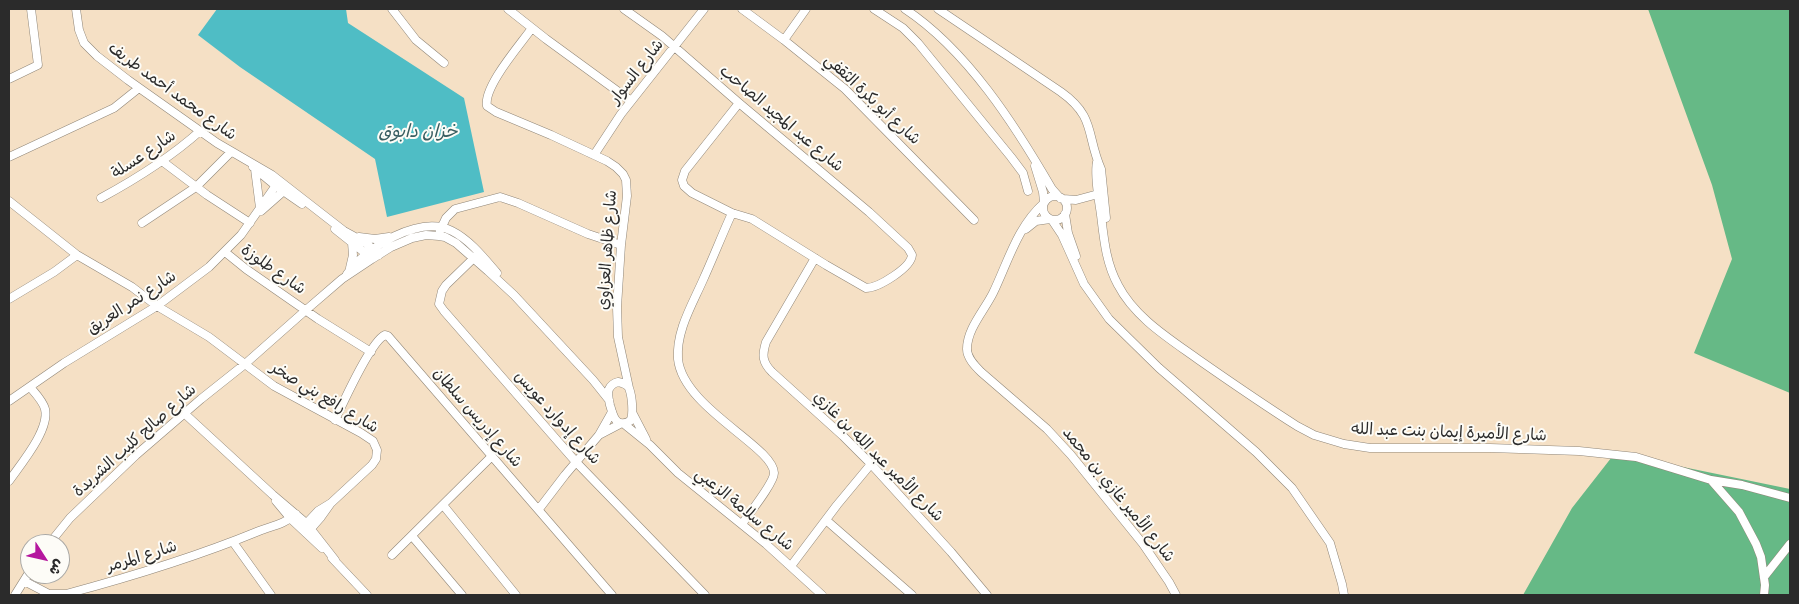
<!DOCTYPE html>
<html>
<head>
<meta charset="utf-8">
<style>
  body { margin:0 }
  #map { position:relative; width:1799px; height:604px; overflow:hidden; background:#f5e0c5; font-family:Pangolin,"Playpen Sans Arabic",sans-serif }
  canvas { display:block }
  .frame { position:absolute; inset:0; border:10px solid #2b2b2b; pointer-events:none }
  .north { position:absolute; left:20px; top:534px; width:50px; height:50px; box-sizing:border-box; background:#fdfcf7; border:1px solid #a9a8a5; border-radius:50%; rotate:125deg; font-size:14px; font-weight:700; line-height:20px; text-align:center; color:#2b2b2b }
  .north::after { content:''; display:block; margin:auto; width:18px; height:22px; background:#b5179e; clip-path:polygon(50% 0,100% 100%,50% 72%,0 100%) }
</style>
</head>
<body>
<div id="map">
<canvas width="1799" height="604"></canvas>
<div class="frame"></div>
<div class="north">ش</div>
</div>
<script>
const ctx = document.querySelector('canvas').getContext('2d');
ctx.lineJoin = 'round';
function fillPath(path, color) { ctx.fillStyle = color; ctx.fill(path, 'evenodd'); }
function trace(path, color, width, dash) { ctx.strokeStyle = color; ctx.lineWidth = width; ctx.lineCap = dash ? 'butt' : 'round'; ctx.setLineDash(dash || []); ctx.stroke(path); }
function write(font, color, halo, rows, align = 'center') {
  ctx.font = font + ' Pangolin,"Playpen Sans Arabic",sans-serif'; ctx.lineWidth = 4; ctx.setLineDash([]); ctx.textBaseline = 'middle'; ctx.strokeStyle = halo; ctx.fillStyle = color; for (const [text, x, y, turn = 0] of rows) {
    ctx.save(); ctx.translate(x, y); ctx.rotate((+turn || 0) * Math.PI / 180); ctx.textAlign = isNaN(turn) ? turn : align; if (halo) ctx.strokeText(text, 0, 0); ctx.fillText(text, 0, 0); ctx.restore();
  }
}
fillPath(new Path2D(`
  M1648 9H1790V393L1694 353 1732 259 1712 185Z
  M1615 453 1790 489V595H1523L1572 508Z`), '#66b986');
fillPath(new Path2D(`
  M217 9H346L348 23 464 98 484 192 387 217 375 159 240 67 198 35Z`), '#4fbdc5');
const minor = new Path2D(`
  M76 9 79 30 84 43 97 56 128 80 217 143 272 175 344 231 366 243 379 255
  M392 9 416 40 444 63
  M508 9 546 39 631 101
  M624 9 662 36 739 103 869 212 908 248 912 255C911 268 878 288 866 288L826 265 752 219 732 213 692 193 684 186 682 180 685 171 739 103
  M742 9 784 40 845 89 974 220
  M874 9 903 28 918 43 1011 157 1023 173 1028 191
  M905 9C967 50 1015 125 1052 189L1060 198
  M938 9 1061 92C1096 117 1086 135 1101 169L1106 218
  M532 28C520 45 483 87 487 106L496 112 551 135 607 161 616 167 623 174 626 180 627 196 621 245 617 307 618 337 629 388
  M784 40 806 9
  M9 79 38 65 31 9
  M594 155 621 114 704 9
  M9 157 114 108 139 88
  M162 161 207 195 250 223
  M1097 162C1094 176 1099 200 1101 215 1104 240 1106 263 1118 285 1135 318 1170 339 1199 360 1232 383 1264 405 1297 426L1314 435 1344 444 1370 448H1490L1579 451 1636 457 1711 480 1739 512 1756 544 1761 557 1765 585 1764 595
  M1035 166 1043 192 1044 202
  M253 167 276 186 302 204
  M255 169 260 208
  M1043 208a12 12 0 1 1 24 0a12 12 0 1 1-24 0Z
  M101 198C136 179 170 158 200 131
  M1063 199 1076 200 1102 193
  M9 201 77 255 132 287 157 306 209 337 274 386 361 433 373 441 377 450 376 459 372 465 331 503 321 517 307 533
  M1044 203C1017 227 1008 262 993 293 984 311 967 329 967 349 967 358 975 366 981 372L1047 429 1071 455 1143 544 1169 582 1176 595
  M261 211 286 189
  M732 213C722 235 713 258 703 280 692 305 676 331 678 359 683 408 773 446 774 473 774 483 748 515 742 524
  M1065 214 1068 233 1076 256
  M1052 220 1062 235 1084 284 1109 319 1159 368 1256 452 1292 488 1330 543 1342 584 1344 595
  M142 223 196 187 231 152
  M335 229 369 256
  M1026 229 1036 221 1050 219
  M440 231 446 218 455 209 500 197 518 203 588 234 621 245
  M359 237 375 239 389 237
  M225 252 246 269 318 319 371 352
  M479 253 446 285 442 291 439 304 444 311 576 462 705 595
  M815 258 766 342C762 355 762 362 772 372L843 436 871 464 951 552 987 595
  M350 268 353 255 352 243
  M347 274C365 248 420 214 452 231 470 240 484 258 497 273
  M9 299 54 272 77 255
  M618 382C623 383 627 384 629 388 632 396 634 415 630 421 616 429 613 416 610 405 609 400 607 394 609 389 611 385 614 383 618 382Z
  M9 401 64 363 157 306 209 267 241 235 279 181
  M185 414 273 495 306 523 335 560
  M633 414 646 439
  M335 420C343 403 371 341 385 335L388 336 612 595
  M624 424 650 445 678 473 766 544 822 595
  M599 435 620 424
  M1711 480 1742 485 1790 498
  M9 481C20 465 50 430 45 409 43 401 35 393 30 387
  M276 501 291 519 322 548
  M443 505 516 595
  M539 509 565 475 599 435 612 412
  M826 520 912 595
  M304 526 318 511 331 503
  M412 536 462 595
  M233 542 271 595
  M49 544 70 518 136 455 201 399 245 364 306 310 342 279 372 259 391 247 412 238 426 235 439 236 445 237 456 243 488 271 514 295 593 380 609 400
  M392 555 492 456
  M332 558 367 595
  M791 566 837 505 871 464
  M1764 577 1790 544
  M24 581 49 594H66C130 577 198 556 259 531 272 526 285 524 296 514
  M15 595 30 571`);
trace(minor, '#908678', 9);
trace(minor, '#fff', 8);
write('16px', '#2b2b2b', '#fdfcf7', [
  ["شارع السوار",637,72,-52],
  ["شارع محمد أحمد طريف",172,92,36],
  ["شارع أبو بكرة الثقفي",872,100,43],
  ["شارع عبد المجيد الصاحب",781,119,40],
  ["شارع عسلة",144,155,-34],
  ["شارع ظاهر العزاوي",608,250,-86],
  ["شارع طلوزة",273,270,35],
  ["شارع نمر العريق",132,303,-33],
  ["شارع رافع بني صخر",324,398,31],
  ["شارع إدريس سلطان",477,418,49],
  ["شارع إدوارد عويس",557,418,48],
  ["شارع الأميرة إيمان بنت عبد الله",1449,433,2],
  ["شارع صالح كليب الشريدة",135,441,-42],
  ["شارع الأمير عبد الله بن غازي",878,457,45],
  ["شارع الأمير غازي بن محمد",1118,495,51],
  ["شارع سلامة الزعبي",744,510,39],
  ["شارع المرمر",142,557,-17]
]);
write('italic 18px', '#385e61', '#fdfcf7', [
  ["خزان دابوق",418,132]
]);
</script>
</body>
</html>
